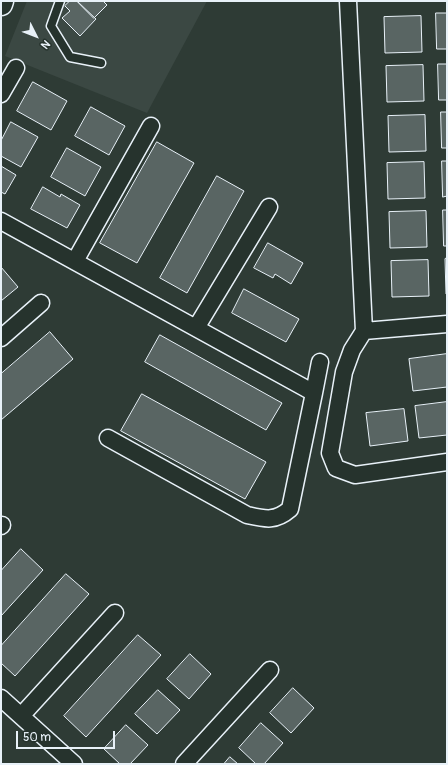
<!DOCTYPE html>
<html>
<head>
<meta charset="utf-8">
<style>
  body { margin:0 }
  #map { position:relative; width:448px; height:765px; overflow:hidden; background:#2e3b35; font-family:Pangolin,sans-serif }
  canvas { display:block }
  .frame { position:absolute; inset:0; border:2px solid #e8f1f8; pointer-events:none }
  .north { position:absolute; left:16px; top:16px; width:40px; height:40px; -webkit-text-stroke:3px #26332d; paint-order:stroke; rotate:132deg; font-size:11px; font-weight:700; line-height:16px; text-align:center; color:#e8f1f8 }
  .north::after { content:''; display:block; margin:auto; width:14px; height:18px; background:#e8f1f8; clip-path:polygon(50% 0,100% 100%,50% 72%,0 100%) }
  .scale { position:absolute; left:16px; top:731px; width:99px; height:18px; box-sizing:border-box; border:2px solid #e8f1f8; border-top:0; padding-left:5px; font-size:12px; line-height:14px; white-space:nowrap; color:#e8f1f8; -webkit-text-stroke:3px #26332d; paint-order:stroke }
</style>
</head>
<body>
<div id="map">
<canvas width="448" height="765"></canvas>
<div class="frame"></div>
<div class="north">N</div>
<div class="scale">50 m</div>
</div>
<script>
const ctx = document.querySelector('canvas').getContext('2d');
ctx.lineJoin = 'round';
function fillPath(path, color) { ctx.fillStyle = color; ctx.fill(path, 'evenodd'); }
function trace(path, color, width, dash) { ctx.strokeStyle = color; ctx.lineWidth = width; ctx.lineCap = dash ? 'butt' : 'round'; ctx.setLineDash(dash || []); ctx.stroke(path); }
fillPath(new Path2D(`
  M27 1H207L147 113 5 56Z`), '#3b4843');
const building = new Path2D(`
  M70 1H77L96 19 80 36 62 18 70 11 65 6Z
  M77 1H103L107 5 94 18Z
  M436 13H447V49H437Z
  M421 16 422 52 385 53 384 17Z
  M438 64H447V100H439Z
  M423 65 424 101 387 102 386 66Z
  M33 82 67 101 51 130 17 111Z
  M91 107 125 126 109 155 75 136Z
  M441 112H447V148H442Z
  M425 115 426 151 389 152 388 116Z
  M11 122 38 137 21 167 1 156V141Z
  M157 142 194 163 137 263 100 243Z
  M67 148 101 167 85 196 51 177Z
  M442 161H447V196L443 197Z
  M424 162 425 198 388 199 387 163Z
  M1 166 16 175 5 194 1 192Z
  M217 176 244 191 187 293 160 278Z
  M43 187 60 197 61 194 80 205 67 228 31 209Z
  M443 210H447V246H444Z
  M426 211 427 247 390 248 389 212Z
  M268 243 303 263 291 284 275 274 273 278 254 268Z
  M447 258V294H446L445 259Z
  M428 260 429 296 392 297 391 261Z
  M1 267 18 287 1 301Z
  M244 289 299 319 286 342 232 313Z
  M50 332 73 359 1 420V374Z
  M160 335 282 403 266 430 145 362Z
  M447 354V387L413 391 409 359Z
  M142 394 266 462 245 499 121 431Z
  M447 402V435L419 438 415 406Z
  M404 409 408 441 370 446 366 413Z
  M21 549 43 570 1 616V571Z
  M66 574 89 594 15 676 1 663V646Z
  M138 635 161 655 86 737 64 716Z
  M190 654 211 674 189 699 167 679Z
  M293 688 314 708 291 733 270 713Z
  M158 690 180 710 157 734 135 714Z
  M261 723 283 743 264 764H256L239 748Z
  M126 725 148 745 130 764H120L104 749Z
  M230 757 238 764H224Z`);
fillPath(building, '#596563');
trace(building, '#e8f1f8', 1);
const service = new Path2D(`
  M60 1 51 26 70 57 101 63`);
const minor = new Path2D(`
  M348 1 364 331 447 324
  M1 94 16 68
  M1 221 314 393 290 509C275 522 265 519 247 515L108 438
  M75 261 151 126
  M196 328 269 207
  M364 331 352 350 344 372 330 453 336 468 355 475 447 462
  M1 338 41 303
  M314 393 320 362
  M1 526 2 525
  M1 698 74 764
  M21 716 115 613
  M184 764 270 670`);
const secondary = new Path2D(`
  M1 4 2 1`);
trace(service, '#e8f1f8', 11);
trace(minor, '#e8f1f8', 19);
trace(secondary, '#e8f1f8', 25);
trace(service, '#26332d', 8);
trace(minor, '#26332d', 16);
trace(secondary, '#26332d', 22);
</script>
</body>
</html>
